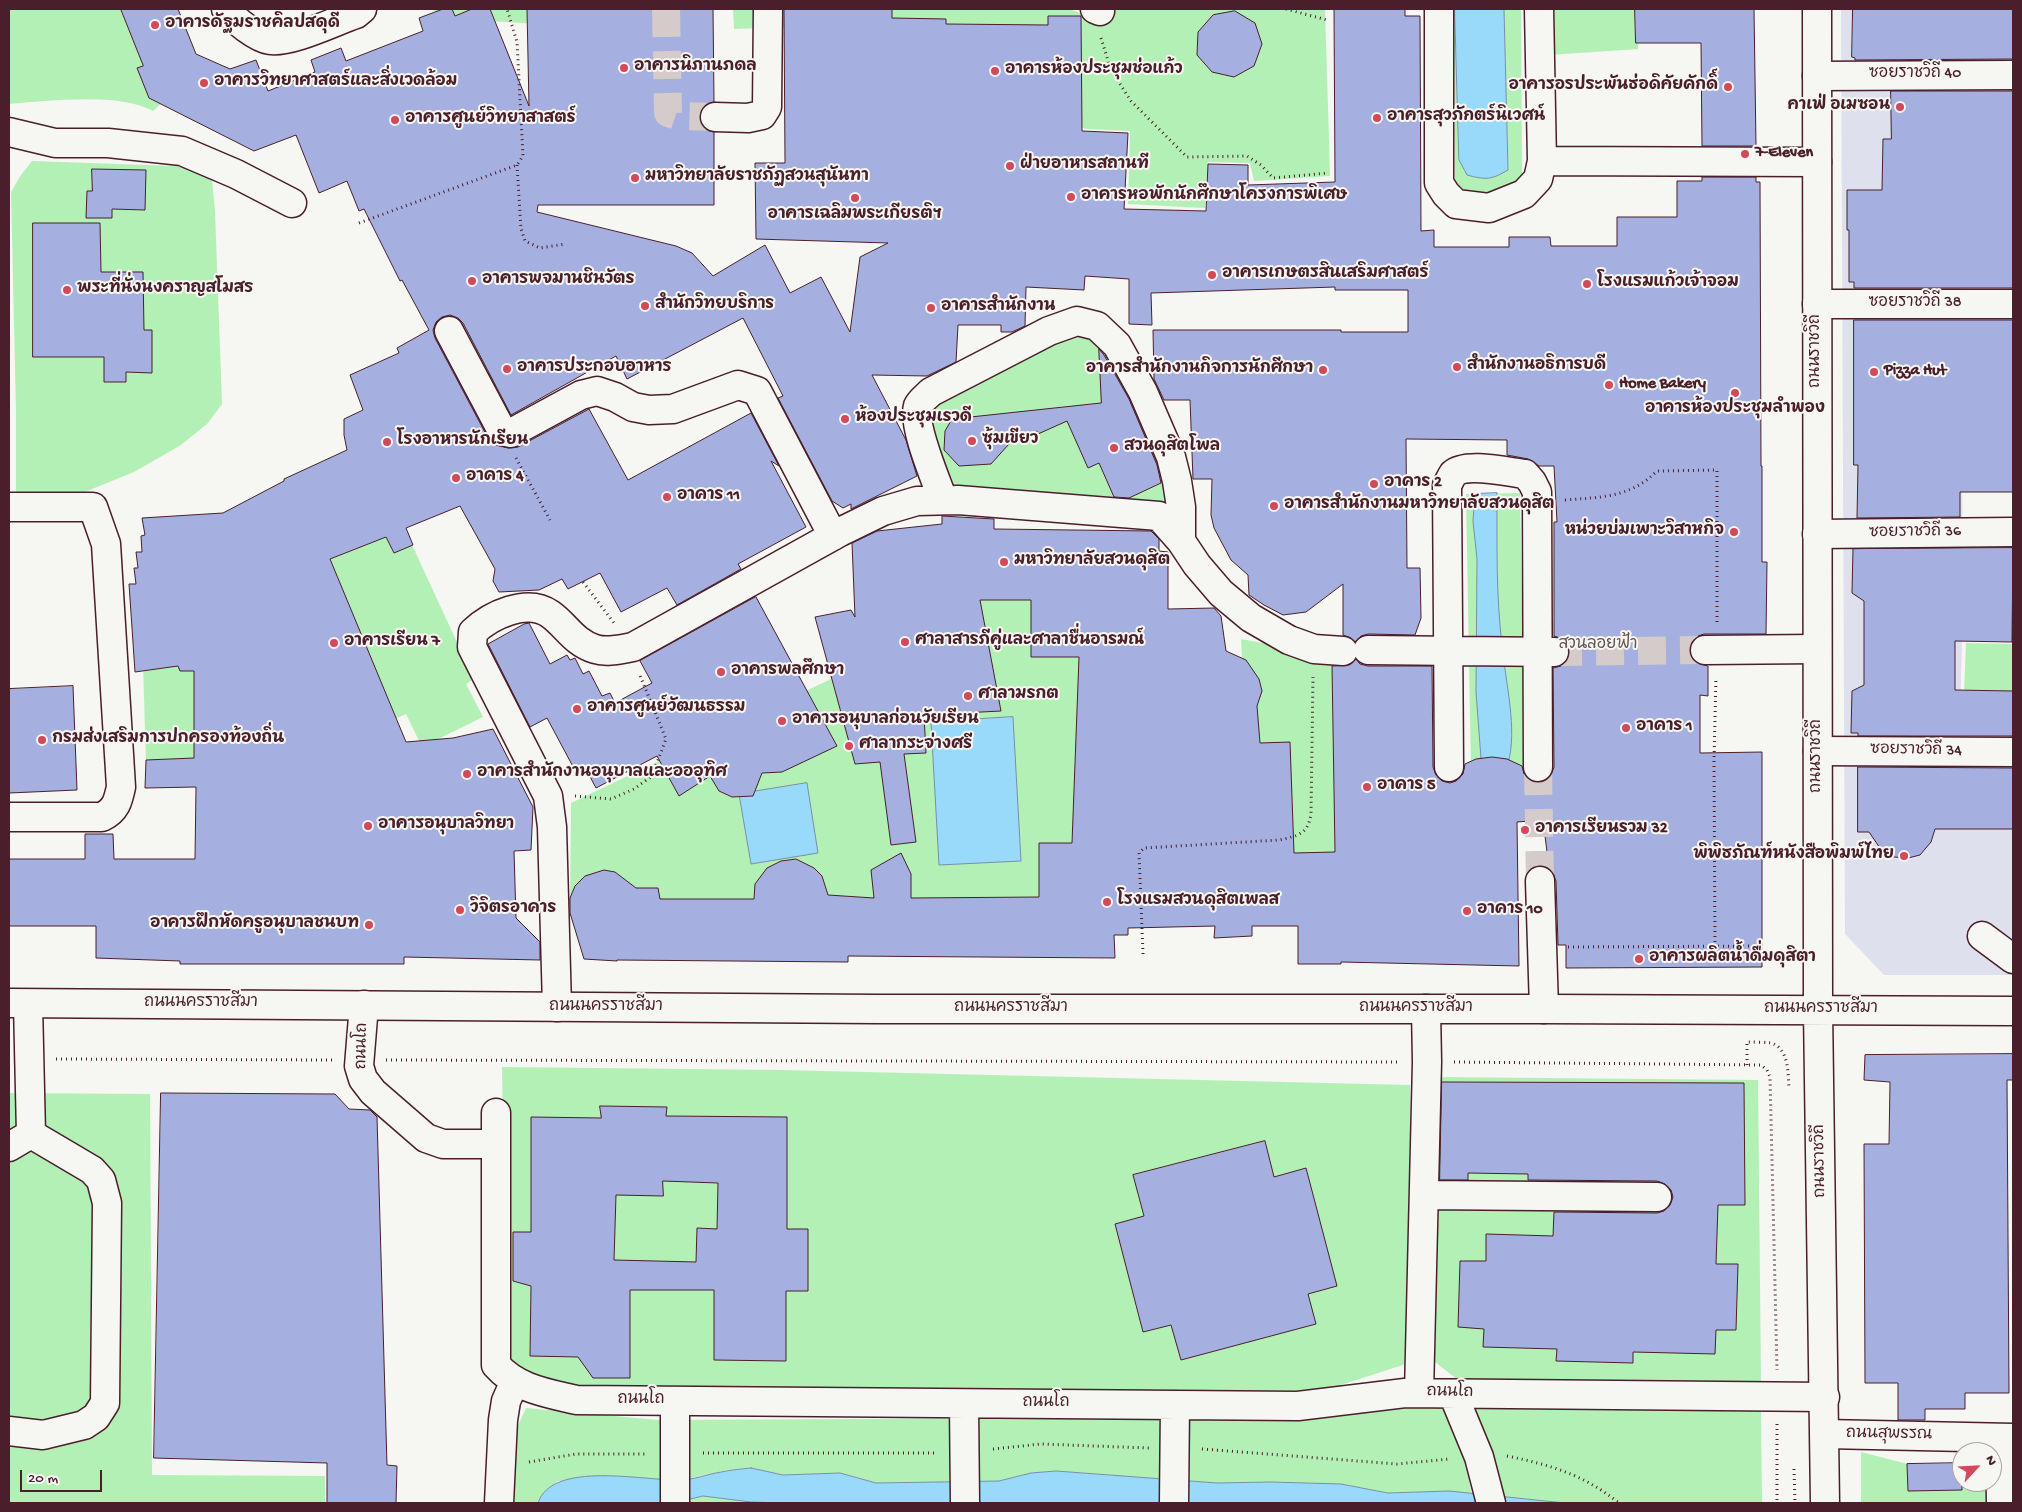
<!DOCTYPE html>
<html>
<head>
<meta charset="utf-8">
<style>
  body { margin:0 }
  #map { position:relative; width:2022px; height:1512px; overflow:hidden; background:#f6f6f2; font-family:"Gochi Hand",sans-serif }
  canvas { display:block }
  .frame { position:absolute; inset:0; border:10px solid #4a1f2b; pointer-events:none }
  .north { position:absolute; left:1952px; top:1442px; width:50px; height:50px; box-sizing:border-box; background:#f6f6f2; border:1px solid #b1a0a2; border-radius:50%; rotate:65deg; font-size:14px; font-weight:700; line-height:20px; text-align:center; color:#4a1f2b }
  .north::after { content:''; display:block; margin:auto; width:18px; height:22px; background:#d1495b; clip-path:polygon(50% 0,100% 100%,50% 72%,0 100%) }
  .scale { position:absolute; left:20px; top:1470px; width:82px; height:22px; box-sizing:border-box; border:2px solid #4a1f2b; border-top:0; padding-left:6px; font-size:15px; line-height:18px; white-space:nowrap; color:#4a1f2b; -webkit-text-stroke:4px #f6f6f2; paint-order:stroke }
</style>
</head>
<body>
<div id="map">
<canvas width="2022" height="1512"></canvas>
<div class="frame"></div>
<div class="north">N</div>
<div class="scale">20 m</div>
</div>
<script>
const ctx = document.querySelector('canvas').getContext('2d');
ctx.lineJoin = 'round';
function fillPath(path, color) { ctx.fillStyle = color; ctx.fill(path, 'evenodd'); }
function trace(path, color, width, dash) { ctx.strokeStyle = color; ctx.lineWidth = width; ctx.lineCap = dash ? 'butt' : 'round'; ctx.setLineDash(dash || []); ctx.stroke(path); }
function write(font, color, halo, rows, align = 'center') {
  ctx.font = font + ' "Gochi Hand","Playpen Sans Thai",sans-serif'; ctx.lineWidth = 4; ctx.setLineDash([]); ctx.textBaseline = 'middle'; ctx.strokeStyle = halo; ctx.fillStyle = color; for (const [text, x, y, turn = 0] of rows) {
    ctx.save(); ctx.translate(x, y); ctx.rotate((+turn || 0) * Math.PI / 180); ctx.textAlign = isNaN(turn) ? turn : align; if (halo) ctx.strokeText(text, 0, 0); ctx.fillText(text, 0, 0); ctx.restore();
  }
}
fillPath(new Path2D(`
  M1841 9H1923V74H1959L1963 602 1959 757 2013 760V975H1884L1845 934Z`), '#dee1ed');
fillPath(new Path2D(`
  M9 9H133L166 99 153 111C118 92 48 101 9 104Z
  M426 9H608V11L567 26 476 20Z
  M733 9H792L793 27 734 29Z
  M857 9H1069L1086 15V9H1325L1330 176 1254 181 1250 163 1208 162 1205 208 1128 204 1130 131 1086 129 855 29Z
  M1453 9H1455L1459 160 1508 170 1504 9H1521L1522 173 1517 187C1491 194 1475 204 1455 181Z
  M1547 9H1640L1638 49 1549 55Z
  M32 161 203 167 212 180 215 211 222 404 208 423 181 445 134 472 60 502 16 495V412L11 192 21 175Z
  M1080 332 1111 348 1173 489 1163 505 957 489 948 482 929 426 935 408 944 400Z
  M1520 493 1525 772H1471L1466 494Z
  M400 519 474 679 466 684 483 717 422 747 406 714 393 720 323 554Z
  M983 590 1090 593 1074 910 570 913 571 803 833 678 965 668Z
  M1241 639 1268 644 1300 655 1350 662 1345 868 1157 873 1251 820Z
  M1966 643 2013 644V696L1964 695Z
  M195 663 199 762 146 763 143 664Z
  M502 1067 781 1070 1410 1085 1412 1362 1322 1391 572 1389 536 1376 507 1358Z
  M1437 1077 1758 1080 1761 1385 1458 1380 1435 1362Z
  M9 1093 150 1094 152 1475 325 1476V1503H9Z
  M1432 1402 1453 1415 1472 1494 1449 1491 1388 1493 1341 1484 1270 1482 1217 1483 1056 1471 1031 1473 999 1481 876 1483 840 1473 783 1475 751 1468 723 1471 682 1480 558 1481 547 1489 538 1503H510L512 1439 526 1408 658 1420 1265 1417 1358 1413Z
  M1487 1404 1761 1410 1762 1503H1565L1498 1496 1476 1410Z
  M1861 1452 1962 1478V1482H1976L1990 1486V1503H1861Z
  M703 1496 751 1502 785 1503H659L686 1500Z`), '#b3f0b5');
const water = new Path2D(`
  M1455 9H1504L1508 170C1491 180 1486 180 1467 175L1459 160Z
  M1497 493C1497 544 1496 595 1502 645 1505 680 1518 730 1508 763L1482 772 1476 692 1477 559 1473 521 1475 494Z
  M1013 717 1021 861 939 865 931 722Z
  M807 783 818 853 751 864 739 794Z
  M751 1468 783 1475 840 1473 876 1483 999 1481 1031 1473 1056 1471 1217 1483 1270 1482 1341 1484 1388 1493 1449 1491 1565 1503H785L751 1502 703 1496 686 1500 659 1503H538C552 1460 644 1481 680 1480 693 1480 708 1474 721 1472 731 1470 741 1469 751 1468Z`);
fillPath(water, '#99dafb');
trace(water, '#798fa8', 1);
const building = new Path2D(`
  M121 9H178L196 54 230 69 256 60 268 91 315 72 311 60 341 48 346 61 423 31 419 18 443 9H452L455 16 472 9H490L529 106 527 9H713L714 102 707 104 702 108 699 117 702 125 706 130 714 132V205H538L537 212 676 246 692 253 713 276 765 245 790 293 821 277 850 332 860 257 888 243 756 239 755 163H785L784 9H892V18L946 19V24L1048 25V16H1081L1082 131 1128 133 1124 209 1206 211 1208 164 1248 165V185L1335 182 1334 9H1405V16H1420L1421 231 1434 230V247H1509V237H1550L1551 246H1617V217H1677V181H1702V177H1756V182H1760L1761 466H1762V562H1767L1766 634H1704L1698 636 1692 642 1689 650 1691 657 1697 663 1708 666V696L1700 695V753L1762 752V967L1566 968V945H1558L1556 881 1553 873 1549 868 1543 820 1517 822 1519 966 1341 962V964H1298V926H1252V936L1214 938 1215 926 1128 928V935H1114L1115 958 848 956V962L617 960V961L584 959 570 913V898L575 886 585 876 604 870 615 872 636 888H658L660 899H754L755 884 767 868 781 861 796 859 814 868 822 876 828 895 874 898 871 870 901 853 911 874V898L1039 897V843H1072L1079 657H1031V600H980L1001 711 924 715 926 753 904 754 916 842 891 845 880 762 855 764 815 617 851 610 855 617 852 543 877 531 942 524V516L994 519V529L1151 531 1159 539V551L1168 552V609L1214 608 1221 616 1226 651 1246 660 1259 679 1262 691 1257 706 1260 743 1290 742 1294 853 1335 852 1332 666 1349 665 1356 659 1360 664 1368 666H1432L1433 767 1436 775 1442 781 1450 783 1456 781 1463 774 1465 764 1476 759 1492 757 1507 759 1522 766 1524 774 1531 781 1539 783 1546 780 1551 775 1554 767 1553 668 1561 666 1567 660 1570 652 1567 644 1562 639 1554 636V522H1557L1554 466H1539L1528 459 1507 455V440L1406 439 1407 568H1420L1421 618 1415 635 1368 634 1361 636 1355 642 1351 638 1343 635V584L1306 612 1283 615 1264 605 1249 595 1248 575 1231 560 1214 528 1211 515 1212 479H1193L1190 400H1164L1154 379 1153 330H1341V332H1408V290H1335V287L1151 293 1152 325 1129 324V279L1085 276 1084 290 1026 287 1025 326 1012 332H1001V325H958L956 362 927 376 872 375 906 440 917 476 851 509V504L843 508 832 501 778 398 783 396 743 318 627 379 616 356 511 415 463 323 458 318 450 315 442 317 436 322 433 330 435 338 488 438 493 444 508 448 518 447 589 409 628 480 751 413 779 466 771 461 806 527 738 564 741 569 677 605 667 588 621 612 600 573 568 589 562 579 539 590 499 592 493 581 495 569 460 506 406 528 413 545 394 553 386 537 330 559 406 742 453 738 493 729 533 807 531 850 514 851 516 918 540 942V960L404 957V964H180V961L96 958V926H9V859H85V834H113L114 859H195L196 787 145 788 146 760 194 758V671H180L178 666 135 672 129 584H136L134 568H138L136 552H142L141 536 145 535 142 518 223 513 284 481V479L347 450 344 435V419L363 410 350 375 399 353 397 348 429 330 402 280 400 281 364 209 359 211 347 181 319 193 296 135 254 151 149 98 137 68 143 66Z
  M1635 9H1754L1756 146H1702L1701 43H1636Z
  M1853 9H2013V59L1855 60V58L1852 57Z
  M1235 11 1255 23 1262 44 1254 66 1234 77 1212 72 1197 55 1198 32 1213 15Z
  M1891 91H2013V288H1854V282H1849V230H1847V190H1882L1883 139H1891Z
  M92 169 146 170 145 210 112 209V218H86L87 191H92Z
  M33 223H100L101 272H143L144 330H152V373L126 372V382H104V357H33Z
  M1854 320H2013V492H1960V517L1857 518 1858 465H1854Z
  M1099 349 1104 355 1129 399 1157 465 1161 483 1129 498 1114 497 1099 463 1088 468 1067 421 1038 434 1037 431 1009 444 991 464 959 466 944 450 945 431 952 419 1101 403Z
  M2013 548 2012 642 1955 641V690L2013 691V736H1858V733H1851L1852 691 1864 685V601L1852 593 1853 549Z
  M756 597 837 746 782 772 762 773 753 796 732 797 719 791 710 776 679 796 657 756 596 788 587 771 578 776 547 718 530 727 488 644 524 624 529 623 550 664 567 655 570 660 575 658 583 674 589 671 602 696 610 693 615 703 652 683 640 661Z
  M73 686 77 790 9 793V689Z
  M1858 767 2013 768V829H1935L1931 842 1920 855 1908 858 1894 857 1882 851 1869 832H1858Z
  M2013 1054V1080H2007L2009 1393H1965V1409H1925V1420H1898V1383H1865L1864 1144H1889L1890 1082 1864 1080 1865 1055Z
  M1442 1082 1744 1083 1745 1205H1718L1716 1264H1738L1736 1330H1716L1715 1354 1633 1352V1363L1556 1361 1557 1349 1483 1347 1484 1329 1458 1327 1460 1261H1486V1234L1553 1236 1554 1212 1657 1213 1664 1211 1670 1205 1673 1197 1671 1190 1665 1184 1657 1181 1528 1180V1174L1468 1173V1180H1440Z
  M161 1093 335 1094 349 1109 370 1110 377 1117 387 1465 397 1466 396 1503H327V1463L154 1458Z
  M600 1106 667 1107 666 1116 787 1117V1229H808V1291H786V1361L714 1360V1290H630V1378H593L578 1357 530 1356 531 1286 513 1281V1232H531V1117L601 1118ZM663 1181 718 1183 717 1229 697 1228 696 1262 614 1260 616 1195 663 1196Z
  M1265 1141 1274 1177 1306 1168 1337 1286 1308 1294 1316 1324 1181 1360 1171 1325 1143 1332 1115 1224 1144 1216 1133 1175Z
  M1962 1463V1490L1908 1491 1907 1464Z`);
fillPath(building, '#a5b0e0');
trace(building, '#4a1f2b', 1);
trace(new Path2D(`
  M666 9 668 113 677 116 715 117
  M1554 652 1705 650
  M1538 767 1540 881`), '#d4cbca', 28, [28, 14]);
const minor = new Path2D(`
  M226 9C234 20 257 38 270 40 291 43 335 21 356 14L362 9
  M1095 9 1100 11
  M1439 9V183L1446 194 1456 204 1489 208 1524 194 1538 179 1542 161 1817 162
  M1539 9 1542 161
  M1817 76 2013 75
  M715 117 748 118 762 115 767 107 768 9
  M9 132 55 143H108L182 151 236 174 292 203
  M1817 304H2013
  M449 331 502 431 511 433 581 395 597 391 615 397 633 407 649 410 673 409 738 385 757 391 833 536
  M943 500C936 480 912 425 918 406 920 401 927 396 931 392L1049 331 1077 321 1097 326 1117 345 1143 392 1171 457 1177 481 1181 507V541
  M9 507H93L106 544 121 787C118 801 116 810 102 817H9
  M1817 534 2013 532
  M1368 650 1554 652
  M1705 650 1817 649
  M1818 751 2013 752
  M1449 767 1447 485C1449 482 1451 477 1453 474 1466 462 1508 472 1525 474L1532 482 1537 492 1538 767
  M1540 881 1544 1009
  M1982 936 2013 959
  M28 1004 31 1134
  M364 1005 359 1066 363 1079 373 1092 426 1138 443 1144H496
  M557 1007 552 827 548 796 472 647 473 632C491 615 527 598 550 614 566 625 573 642 595 649 607 653 621 649 633 647L840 532 883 511 917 501 958 500 1159 516 1181 541 1197 565 1221 593 1251 618 1289 640 1314 649 1343 651
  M496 1113V1365C517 1389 547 1393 576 1400L1298 1406 1405 1393 1825 1397
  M9 1147 31 1134 92 1170 101 1180 107 1203 105 1403 96 1417 84 1425 43 1435 9 1431
  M1424 1195 1657 1197
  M1419 1393 1427 1062 1426 1009
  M1453 1394 1479 1457 1491 1503
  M964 1404 965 1503
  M1825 1434 2013 1438
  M2000 1438 2001 1503
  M499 1503 503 1420 506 1401 515 1381
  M675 1503V1401
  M1174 1503 1175 1405`);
const major = new Path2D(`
  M1817 9 1818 1010 1825 1503
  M9 1003 877 1009H1544L2013 1011`);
trace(minor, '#4a1f2b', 31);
trace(major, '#4a1f2b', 31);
trace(new Path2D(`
  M1286 9 1327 20
  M1101 38 1111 70 1131 101 1187 157 1247 156 1261 165 1273 178 1328 173
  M517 165 521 229 525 241 540 248 565 244
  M359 223 517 165 523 156 517 42 507 9
  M516 458 550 520
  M1565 500C1601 497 1630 498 1657 471L1717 470V624
  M583 582 614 623
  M575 796 611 799 634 789 652 776 666 739 639 673
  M1568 947 1760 946
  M1715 947 1714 760 1716 677
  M1143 954 1139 853 1144 848 1279 840C1298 836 1308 834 1311 814L1313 677
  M56 1059 333 1060
  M386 1060 1400 1062
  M1454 1062 1761 1065 1767 1070 1770 1077 1777 1370
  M1747 1065V1042C1754 1042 1764 1042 1771 1043 1789 1048 1788 1073 1789 1088
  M1777 1424V1503
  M993 1449 1041 1444 1149 1448
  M1202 1449 1397 1464 1450 1459
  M703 1453H937
  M1507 1456C1550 1465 1583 1474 1619 1503
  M529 1462 576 1454H647
  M1794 1469 1795 1503`), '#4a1f2b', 3, [1, 4]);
trace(minor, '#f6f6f2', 28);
trace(major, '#f6f6f2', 28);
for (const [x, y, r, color] of [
  [155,25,5,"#d1495b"],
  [624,68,5,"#d1495b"],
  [995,71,5,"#d1495b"],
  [204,83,5,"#d1495b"],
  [1728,87,5,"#d1495b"],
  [1900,107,5,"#d1495b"],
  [1377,118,5,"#d1495b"],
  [395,120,5,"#d1495b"],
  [1745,154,5,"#d1495b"],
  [1010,166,5,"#d1495b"],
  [635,178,5,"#d1495b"],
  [1071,197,5,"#d1495b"],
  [855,198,5,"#d1495b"],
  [1212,275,5,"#d1495b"],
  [472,281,5,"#d1495b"],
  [1587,284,5,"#d1495b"],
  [67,290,5,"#d1495b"],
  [645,306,5,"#d1495b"],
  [931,308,5,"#d1495b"],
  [1457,367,5,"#d1495b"],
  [507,369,5,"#d1495b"],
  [1323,370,5,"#d1495b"],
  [1874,372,5,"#d1495b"],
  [1609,385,5,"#d1495b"],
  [1735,393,5,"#d1495b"],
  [845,419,5,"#d1495b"],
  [972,441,5,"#d1495b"],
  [387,442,5,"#d1495b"],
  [1114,448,5,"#d1495b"],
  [456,478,5,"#d1495b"],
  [1374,484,5,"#d1495b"],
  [667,497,5,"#d1495b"],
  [1274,506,5,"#d1495b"],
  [1734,532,5,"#d1495b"],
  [1004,562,5,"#d1495b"],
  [905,642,5,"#d1495b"],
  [334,643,5,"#d1495b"],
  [721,672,5,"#d1495b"],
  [968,696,5,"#d1495b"],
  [577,709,5,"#d1495b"],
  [782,721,5,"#d1495b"],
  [1626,728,5,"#d1495b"],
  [42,740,5,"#d1495b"],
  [849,746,5,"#d1495b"],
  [467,774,5,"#d1495b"],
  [1367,787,5,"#d1495b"],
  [368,826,5,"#d1495b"],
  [1525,830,5,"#d1495b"],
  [1904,856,5,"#d1495b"],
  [1107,902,5,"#d1495b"],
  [460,910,5,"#d1495b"],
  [1467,911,5,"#d1495b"],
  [369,925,5,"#d1495b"],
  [1639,959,5,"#d1495b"]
]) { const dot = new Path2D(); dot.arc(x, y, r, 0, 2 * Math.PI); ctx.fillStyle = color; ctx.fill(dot); trace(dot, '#f6f6f2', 2); }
write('bold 16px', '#4a1f2b', '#f6f6f2', [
  ["อาคารดัฐมราชคิลปสดุดี",165,25],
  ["อาคารนิภานภดล",634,68],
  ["อาคารห้องประชุมช่อแก้ว",1005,71],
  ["อาคารวิทยาศาสตร์และสิ่งเวดล้อม",214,83],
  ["อาคารอรประพันธ่อดิคัยคักดิ์",1718,87,"right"],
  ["คาเฟ่ อเมซอน",1890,107,"right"],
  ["อาคารสุวภักตร์นิเวศน์",1387,118],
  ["อาคารศูนย์วิทยาสาสตร์",405,120],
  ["7-Eleven",1755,154],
  ["ฝ่ายอาหารสถานที",1020,166],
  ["มหาวิทยาลัยราชภัฏสวนสุนันทา",645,178],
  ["อาคารหอพักนักศึกษาโครงการพิเศษ",1081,197],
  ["อาคารเฉลิมพระเกียรติฯ",855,216,"center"],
  ["อาคารเกษตรสินเสริมศาสตร์",1222,275],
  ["อาคารพจมานชินวัตร",482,281],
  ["โรงแรมแก้วเจ้าจอม",1597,284],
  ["พระที่นั่งนงคราญสโมสร",77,290],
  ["สำนักวิทยบริการ",655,306],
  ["อาคารสำนักงาน",941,308],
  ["สำนักงานอธิการบดี",1467,367],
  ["อาคารประกอบอาหาร",517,369],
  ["อาคารสำนักงานกิจการนักศีกษา",1313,370,"right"],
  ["Pizza Hut",1884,372],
  ["Home Bakery",1619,385],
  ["อาคารห้องประชุมลำพอง",1735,410,"center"],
  ["ห้องประชุมเรวดี",855,419],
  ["ซุ้มเขียว",982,441],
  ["โรงอาหารนักเรียน",397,442],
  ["สวนดุสิตโพล",1124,448],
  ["อาคาร 4",466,478],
  ["อาคาร 2",1384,484],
  ["อาคาร 11",677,497],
  ["อาคารสำนักงานมหาวิทยาลัยสวนดุสิต",1284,506],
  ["หน่วยบ่มเพาะวิสาหกิจ",1724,532,"right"],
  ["มหาวิทยาลัยสวนดุสิต",1014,562],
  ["ศาลาสารภีคู่และศาลาชื่นอารมณ์",915,642],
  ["อาคารเรียน 7",344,643],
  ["อาคารพลศึกษา",731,672],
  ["ศาลามรกต",978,696],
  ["อาคารศูนย์วัฒนธรรม",587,709],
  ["อาคารอนุบาลก่อนวัยเรียน",792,721],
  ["อาคาร 1",1636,728],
  ["กรมส่งเสริมการปกครองท้องถิ่น",52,740],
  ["ศาลากระจ่างศรี",859,746],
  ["อาคารสำนักงานอนุบาลและอออุทิศ",477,774],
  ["อาคาร 5",1377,787],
  ["อาคารอนุบาลวิทยา",378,826],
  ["อาคารเรียนรวม 32",1535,830],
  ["พิพิธภัณฑ์หนังสือพิมพ์ไทย",1894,856,"right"],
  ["โรงแรมสวนดุสิตเพลส",1117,902],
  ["วิจิตรอาคาร",470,910],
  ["อาคาร 10",1477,911],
  ["อาคารฝึกหัดครูอนุบาลชนบท",359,925,"right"],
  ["อาคารผลิตน้ำดื่มดุสิตา",1649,959]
], 'left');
write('16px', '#4a1f2b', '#f6f6f2', [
  ["ซอยราชวิถี 40",1915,75],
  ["ซอยราชวิถี 38",1915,304],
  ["ถนนราชวิถี",1817,351,-90],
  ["ซอยราชวิถี 36",1915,533,-1],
  ["ซอยราชวิถี 34",1916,751,1],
  ["ถนนราชวิถี",1818,756,-90],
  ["ถนนนครราชสีมา",201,1004],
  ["ถนนนครราชสีมา",606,1008],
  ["ถนนนครราชสีมา",1011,1009],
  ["ถนนนครราชสีมา",1416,1009],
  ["ถนนนครราชสีมา",1821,1010],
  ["ถนนโถ",363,1046,-89],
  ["ถนนราชวิถี",1821,1161,-91],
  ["ถนนโถ",1450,1393,1],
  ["ถนนโถ",641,1401],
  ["ถนนโถ",1046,1404],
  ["ถนนสุพรรณ",1889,1435,1]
]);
write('16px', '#64534e', '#f6f6f2', [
  ["สวนลอยฟ้า",1598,646]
]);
</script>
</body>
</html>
